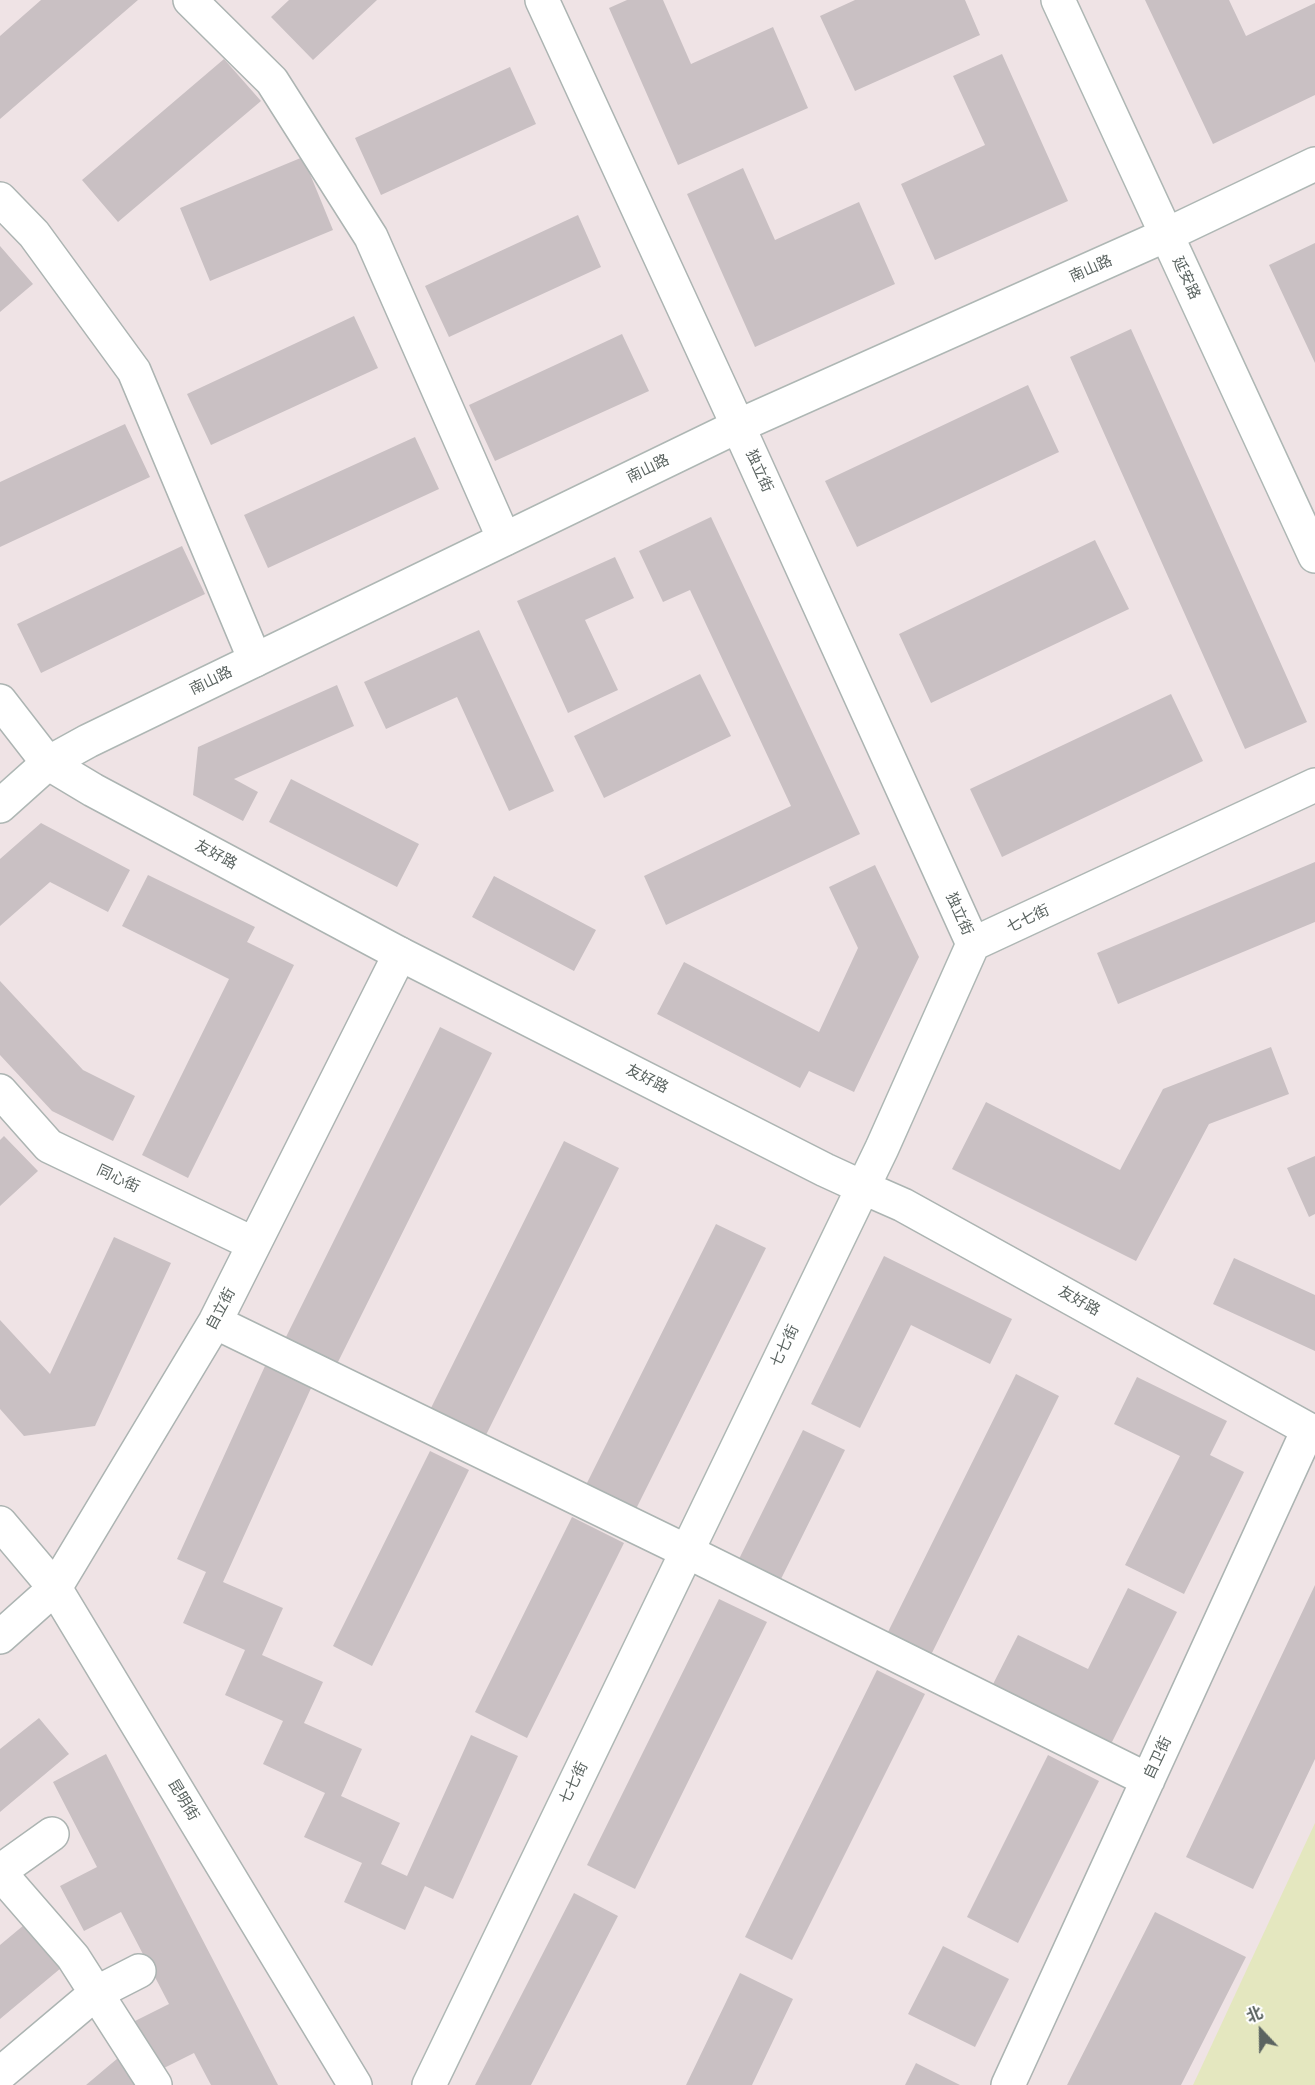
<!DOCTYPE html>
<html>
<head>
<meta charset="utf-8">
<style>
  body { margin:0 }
  #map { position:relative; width:1315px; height:2085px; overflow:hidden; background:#efe3e5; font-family:"IBM Plex Sans","Noto Sans SC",sans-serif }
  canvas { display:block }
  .north { position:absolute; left:1231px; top:2001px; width:60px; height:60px; -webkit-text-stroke:4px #fff; paint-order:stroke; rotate:338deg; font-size:16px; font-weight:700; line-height:24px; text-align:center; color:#5b6461 }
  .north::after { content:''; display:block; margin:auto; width:21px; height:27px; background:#5b6461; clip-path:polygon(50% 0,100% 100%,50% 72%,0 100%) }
</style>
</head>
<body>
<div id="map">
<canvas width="1315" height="2085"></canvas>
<div class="north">北</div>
</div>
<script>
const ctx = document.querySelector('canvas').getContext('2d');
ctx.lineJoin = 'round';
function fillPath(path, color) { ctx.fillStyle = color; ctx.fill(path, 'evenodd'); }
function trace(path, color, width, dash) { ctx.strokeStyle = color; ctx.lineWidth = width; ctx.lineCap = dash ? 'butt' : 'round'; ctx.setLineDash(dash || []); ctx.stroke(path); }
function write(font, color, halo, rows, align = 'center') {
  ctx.font = font + ' "IBM Plex Sans","Noto Sans SC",sans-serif'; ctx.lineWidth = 5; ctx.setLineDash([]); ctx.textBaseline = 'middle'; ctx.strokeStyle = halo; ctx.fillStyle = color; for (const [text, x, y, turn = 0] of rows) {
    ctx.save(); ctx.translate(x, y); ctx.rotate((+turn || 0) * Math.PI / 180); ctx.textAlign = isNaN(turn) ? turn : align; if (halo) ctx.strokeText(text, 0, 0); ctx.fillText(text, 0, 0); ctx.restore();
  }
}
fillPath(new Path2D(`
  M1315 1823V2085H1193Z`), '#e4e7bf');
fillPath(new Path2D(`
  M41 0H138L0 119V36Z
  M289 0H377L313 60 271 17Z
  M627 0H663L691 64 773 27 808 108 678 165 609 8Z
  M855 0H965L980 35 855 91 820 16Z
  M1145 0H1229L1246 36 1315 3V95L1213 144Z
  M1002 54 1068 201 935 260 901 184 985 145 953 76Z
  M224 59 261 101 118 222 82 180Z
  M510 67 536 124 381 195 355 138Z
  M303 157 333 230 210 281 180 208Z
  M743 168 775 240 859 202 895 284 755 347 687 194Z
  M578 215 601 267 449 337 425 286Z
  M1315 243V363L1269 265Z
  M0 246 33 284 0 312Z
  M354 316 378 368 211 445 187 394Z
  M1131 329 1307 722 1245 749 1070 357Z
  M622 334 649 391 495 461 469 405Z
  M1028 385 1059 452 857 547 825 481Z
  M125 424 150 477 0 547V482Z
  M415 437 439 489 268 568 244 515Z
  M711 517 860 834 666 925 644 876 791 806 690 590 663 602 639 551Z
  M1095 540 1129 609 931 703 899 634Z
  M182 546 205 594 41 673 17 624Z
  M615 557 634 598 585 620 618 690 568 713 517 601Z
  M479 630 554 791 509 811 457 697 386 729 364 682Z
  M700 674 731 736 604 798 574 736Z
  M337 685 354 726 234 779 258 792 243 821 193 795 198 747Z
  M1171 694 1203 761 1002 857 970 789Z
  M291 779 419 844 397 887 269 822Z
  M41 823 130 870 108 912 50 882 0 926V859Z
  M1315 862V922L1118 1004 1097 953Z
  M875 865 919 957 854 1092 809 1071 800 1088 657 1014 684 962 819 1032 858 948 829 887Z
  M148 875 255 927 247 942 294 965 188 1178 142 1155 229 979 122 926Z
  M494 876 596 930 574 971 472 917Z
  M0 981 83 1070 135 1096 113 1141 52 1111 0 1055Z
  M440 1027 492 1053 336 1366 284 1341Z
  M1271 1047 1289 1094 1209 1124 1136 1261 952 1169 986 1102 1120 1170 1163 1089Z
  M4 1136 38 1171 0 1206V1140Z
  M564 1141 619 1168 484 1439 429 1412Z
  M1315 1156V1214L1309 1217 1287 1168Z
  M716 1224 766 1248 633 1515 583 1491Z
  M114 1237 171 1263 95 1426 24 1436 0 1409V1320L50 1374Z
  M884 1256 1012 1319 990 1364 911 1325 860 1428 811 1404Z
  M1234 1258 1315 1295V1351L1213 1304Z
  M265 1366 312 1386 223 1582 283 1608 262 1655 323 1682 304 1723 362 1749 341 1796 400 1823 381 1864 407 1876 471 1735 518 1756 453 1899 425 1886 405 1930 344 1902 362 1863 304 1837 325 1793 263 1764 283 1721 225 1695 245 1650 183 1623 206 1572 177 1559Z
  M1016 1374 1059 1396 929 1659 885 1638Z
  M1137 1377 1227 1421 1210 1455 1244 1472 1184 1594 1125 1565 1180 1456 1114 1424Z
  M803 1430 845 1450 779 1583 737 1563Z
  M430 1451 469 1470 372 1666 333 1646Z
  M572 1517 624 1543 527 1738 475 1712Z
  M1315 1585V1759L1253 1889 1186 1857Z
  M1128 1588 1177 1612 1109 1748 990 1690 1018 1635 1088 1669Z
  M719 1599 767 1622 635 1889 587 1865Z
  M877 1670 925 1694 792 1960 745 1937Z
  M39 1718 69 1754 0 1812V1749Z
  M106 1754 278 2085H211L194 2053 158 2071 133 2022 169 2004 121 1912 84 1931 60 1886 97 1867 53 1782Z
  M1048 1755 1099 1781 1018 1943 967 1917Z
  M574 1893 618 1916 531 2085H475Z
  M1155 1912 1246 1957 1181 2085H1067Z
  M30 1920 67 1963 0 2019V1945Z
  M943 1946 1009 1979 975 2047 908 2014Z
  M740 1973 793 1999 752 2085H686Z
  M118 2058 140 2085H86Z
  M916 2063 960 2085H905Z`), '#c9c0c3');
const minor = new Path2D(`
  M190 0 272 81 371 237 504 539
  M542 0 738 426 973 944
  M0 199 34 234 134 371 255 660
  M0 1091 49 1146 254 1244
  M862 1187 903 1205 1315 1433
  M215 1322 686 1551 1148 1780
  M0 1637 55 1588 215 1322 400 954
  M0 1871 52 1834
  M0 1873 73 1957 155 2085
  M0 2074 96 1993 139 1971
  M1008 2085 1308 1430`);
const tertiary = new Path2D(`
  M0 701 48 763 93 790 400 954 825 1170 862 1187
  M0 1523 55 1588 355 2085`);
const secondary = new Path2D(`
  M1058 0 1315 556
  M0 806 48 763 88 741 738 426 1166 235 1315 164
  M429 2085 882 1148 973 944 1315 785`);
trace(minor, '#acb4b2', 36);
trace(tertiary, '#acb4b2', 36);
trace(secondary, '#aeb7b4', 36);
trace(minor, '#fff', 33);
trace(tertiary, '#fff', 33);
trace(secondary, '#fff', 33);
write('15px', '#5b6461', '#fff', [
  ["南山路",1091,269,-24],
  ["延安路",1186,278,65],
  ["南山路",648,469,-26],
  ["独立街",759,471,66],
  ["南山路",211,681,-26],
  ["友好路",216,855,28],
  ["独立街",959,914,66],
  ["七七街",1028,919,-25],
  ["友好路",647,1079,27],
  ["同心街",118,1179,25],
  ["友好路",1079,1301,29],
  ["自立街",221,1309,-62],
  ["七七街",785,1346,-64],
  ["自卫街",1158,1758,-65],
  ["七七街",574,1783,-64],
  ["昆明街",183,1800,59]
]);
</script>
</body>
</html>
